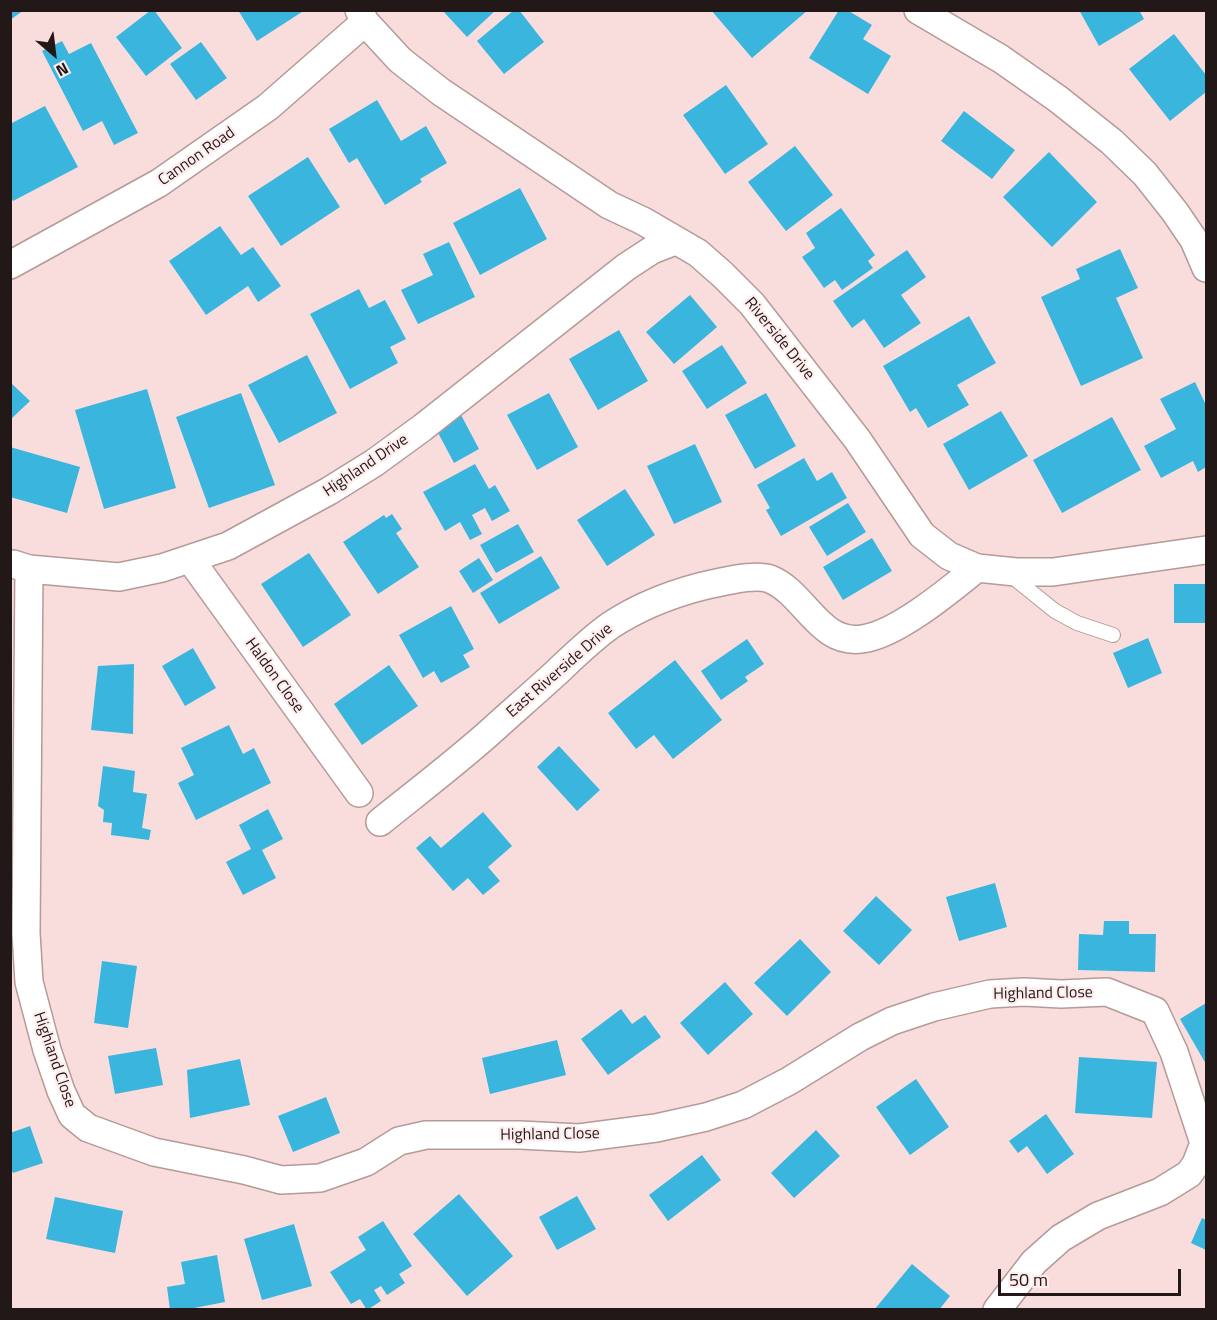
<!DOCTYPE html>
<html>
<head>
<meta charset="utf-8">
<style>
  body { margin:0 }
  #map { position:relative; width:1217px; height:1320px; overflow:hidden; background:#f9dddc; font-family:"Titillium Web",sans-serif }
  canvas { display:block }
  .frame { position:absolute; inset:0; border:12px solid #221818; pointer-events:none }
  .north { position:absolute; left:24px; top:24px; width:60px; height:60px; -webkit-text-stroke:4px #feedec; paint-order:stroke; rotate:152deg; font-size:16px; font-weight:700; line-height:24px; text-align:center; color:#221818 }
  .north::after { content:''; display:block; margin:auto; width:21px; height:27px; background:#221818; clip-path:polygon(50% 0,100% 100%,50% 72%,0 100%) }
  .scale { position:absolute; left:998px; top:1269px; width:183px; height:27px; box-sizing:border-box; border:3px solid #221818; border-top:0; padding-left:8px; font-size:18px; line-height:21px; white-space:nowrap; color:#221818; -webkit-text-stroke:4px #feedec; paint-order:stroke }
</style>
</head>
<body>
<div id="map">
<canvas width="1217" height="1320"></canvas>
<div class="frame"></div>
<div class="north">N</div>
<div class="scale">50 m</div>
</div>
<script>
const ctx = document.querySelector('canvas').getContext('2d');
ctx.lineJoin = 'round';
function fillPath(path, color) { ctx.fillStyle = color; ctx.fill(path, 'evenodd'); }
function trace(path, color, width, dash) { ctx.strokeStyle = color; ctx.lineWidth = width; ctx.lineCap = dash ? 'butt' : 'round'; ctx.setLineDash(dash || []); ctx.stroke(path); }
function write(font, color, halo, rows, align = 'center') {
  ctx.font = font + ' "Titillium Web",sans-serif'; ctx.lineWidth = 4.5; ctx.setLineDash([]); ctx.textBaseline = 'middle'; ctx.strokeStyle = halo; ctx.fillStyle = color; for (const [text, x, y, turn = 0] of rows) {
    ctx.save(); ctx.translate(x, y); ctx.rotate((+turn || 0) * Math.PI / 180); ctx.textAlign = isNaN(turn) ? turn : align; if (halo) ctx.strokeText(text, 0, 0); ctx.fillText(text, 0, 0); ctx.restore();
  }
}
fillPath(new Path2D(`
  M10 10H24L10 20Z
  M151 10H154L182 48 146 76 116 37Z
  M238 10H305L257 41Z
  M442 10H496L467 37Z
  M514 10H519L544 42 504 74 477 41Z
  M711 10H808L752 58Z
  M839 10H847L872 25 863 39 891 56 868 94 809 58Z
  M1079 10H1139L1144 19 1099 46Z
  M1174 34 1206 75V92L1170 121 1129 69Z
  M62 41 69 54 91 43 138 133 114 145 102 121 83 131 42 51Z
  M201 42 227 78 196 100 170 64Z
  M726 85 768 144 725 174 683 115Z
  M377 100 401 141 426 126 447 163 420 179 422 182 385 205 357 158 349 163 329 129Z
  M45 106 78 167 13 201 10 196V124Z
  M964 111 1015 150 992 179 941 141Z
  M795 146 833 195 786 231 748 182Z
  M1049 152 1097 202 1052 247 1003 197Z
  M308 157 340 207 281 246 248 196Z
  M520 188 547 239 480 275 453 223Z
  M841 208 875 255 868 261 873 268 842 290 835 280 824 288 802 257 815 248 806 233Z
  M220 226 241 255 253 247 281 286 258 302 248 286 206 315 169 261Z
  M449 242 475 297 418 324 401 290 433 275 423 254Z
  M1120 249 1138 288 1116 298 1143 358 1081 386 1041 297 1080 279 1076 269Z
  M907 250 926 277 901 295 921 323 884 348 864 319 852 328 833 301Z
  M359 289 369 308 385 300 406 339 390 347 398 363 350 389 310 314Z
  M690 295 717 327 674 364 646 332Z
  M969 316 996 363 957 385 969 405 928 428 916 408 910 412 883 366Z
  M619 330 648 381 598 410 569 359Z
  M722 345 747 383 707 409 682 371Z
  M307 355 337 413 279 443 248 385Z
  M10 382 30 401 10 420Z
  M1195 382 1206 405V467L1198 472 1193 461 1161 478 1144 446 1176 429 1160 399Z
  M147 389 176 488 104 509 75 410Z
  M241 393 275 485 209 508 176 417Z
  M549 393 578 447 537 470 507 415Z
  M766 393 796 446 755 469 725 415Z
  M1001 411 1028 456 969 490 943 444Z
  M460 413 479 449 454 463 435 427Z
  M1112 417 1141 470 1062 513 1033 460Z
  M695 444 722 502 674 524 647 466Z
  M10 447 80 467 67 513 10 497Z
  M804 458 817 481 832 472 847 498 781 536 766 510 770 508 757 485Z
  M475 464 489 489 495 485 510 511 492 521 485 508 472 515 482 534 470 540 460 522 445 531 423 492Z
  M625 489 655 535 607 566 577 520Z
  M848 503 866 532 827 556 809 527Z
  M392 514 402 529 396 533 419 567 378 594 343 542 384 515 386 518Z
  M518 524 534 552 496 573 480 545Z
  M872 538 892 571 843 600 823 567Z
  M309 553 351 615 303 647 261 584Z
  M541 556 560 588 499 624 480 593Z
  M479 558 493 580 473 593 459 571Z
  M1174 584H1206V623H1174Z
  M451 606 474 649 463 655 470 667 441 683 434 671 423 678 399 635Z
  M1148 638 1162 673 1128 688 1113 653Z
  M747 639 764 664 745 677 748 681 721 700 701 671Z
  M193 648 216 688 185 706 162 666Z
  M675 660 722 720 673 759 654 735 636 749 608 713Z
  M134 664 133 734 91 730 98 666Z
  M389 665 418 706 362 745 334 704Z
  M229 725 243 754 254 748 271 783 196 820 178 783 194 775 181 748Z
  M559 746 600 790 577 811 537 767Z
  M103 766 135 771 133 792 147 794 142 828 151 830 149 840 111 835 112 823 103 822 104 810 98 806Z
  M268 809 283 839 262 850 276 878 243 895 226 862 251 849 239 825Z
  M483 812 512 846 488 867 500 881 483 895 468 878 453 891 416 848 430 836 441 848Z
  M995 883 1007 927 959 941 946 897Z
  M876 896 912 930 879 965 843 931Z
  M1104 921H1129V934H1156L1155 972 1078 970 1079 934 1103 935Z
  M800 939 831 972 787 1016 754 983Z
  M102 961 137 966 128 1028 94 1023Z
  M725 982 753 1014 708 1055 680 1023Z
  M1206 1003V1064L1180 1019Z
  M621 1009 632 1024 645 1015 661 1037 608 1075 581 1039Z
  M557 1040 566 1075 490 1094 482 1058Z
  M156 1048 163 1085 115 1094 108 1056Z
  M1079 1057 1157 1062 1152 1118 1075 1113Z
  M240 1059 250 1105 190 1118 187 1070Z
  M916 1079 949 1127 910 1155 876 1107Z
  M326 1097 340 1133 293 1152 278 1116Z
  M1046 1114 1074 1154 1047 1174 1027 1146 1018 1153 1009 1141Z
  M30 1126 43 1163 13 1173 10 1166V1133Z
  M816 1130 840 1156 794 1198 771 1173Z
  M702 1155 721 1180 668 1221 649 1195Z
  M459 1194 513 1256 467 1296 413 1234Z
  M577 1196 596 1229 557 1250 539 1217Z
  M55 1197 123 1211 115 1253 46 1239Z
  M1202 1218 1206 1220V1250L1191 1243Z
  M383 1221 412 1266 399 1274 405 1283 387 1295 381 1286 374 1290 381 1301 367 1310 360 1299 351 1304 330 1272 366 1250 358 1237Z
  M294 1224 312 1286 262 1300 244 1239Z
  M217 1255 225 1302 184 1310H170L167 1287 185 1284 181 1262Z
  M912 1264 950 1296 939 1310H874Z`), '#3ab5dd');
const lane = new Path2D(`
  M1009 574 1055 611 1077 623 1113 635`);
const street = new Path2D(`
  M359 10 365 22 400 60 441 92 609 205 643 221 698 253 723 275 752 304 857 439 922 535 949 556 977 568 1016 572H1053L1206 550
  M918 10 1001 59 1058 99 1112 142 1145 174 1175 212 1194 240 1206 268
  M10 265 159 183 268 107 365 22
  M190 559 359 793
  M13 564 29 569 119 577 162 568 228 546 329 491 374 463 422 428 626 267 652 250 675 241
  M29 569 26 933 29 982 47 1050 61 1091 72 1115 88 1128 154 1152 244 1170 281 1180 320 1178 366 1162 399 1141 426 1135H520L579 1138 656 1128 706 1117 743 1105 789 1081 860 1037 892 1021 934 1007 990 994 1024 992 1061 994 1107 992 1155 1011 1174 1052 1204 1143 1196 1164 1189 1174 1160 1192 1098 1216 1061 1238 1034 1262 997 1310
  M380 822C416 793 454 764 489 733 511 713 534 693 556 673 574 656 591 639 611 625 637 608 669 595 699 587 715 583 755 573 770 579 805 593 819 645 862 639 896 635 950 590 977 568`);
trace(lane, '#b49a99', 16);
trace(street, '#b49a99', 30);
trace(lane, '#fff', 14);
trace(street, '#fff', 27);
write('16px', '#221818', '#feedec', [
  ["Cannon Road",197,157,-35],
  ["Riverside Drive",779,339,51],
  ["Highland Drive",366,466,-34],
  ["East Riverside Drive",560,671,-41],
  ["Haldon Close",274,676,54],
  ["Highland Close",1043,994,-1],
  ["Highland Close",54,1060,71],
  ["Highland Close",550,1135,-1]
]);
</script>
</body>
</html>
